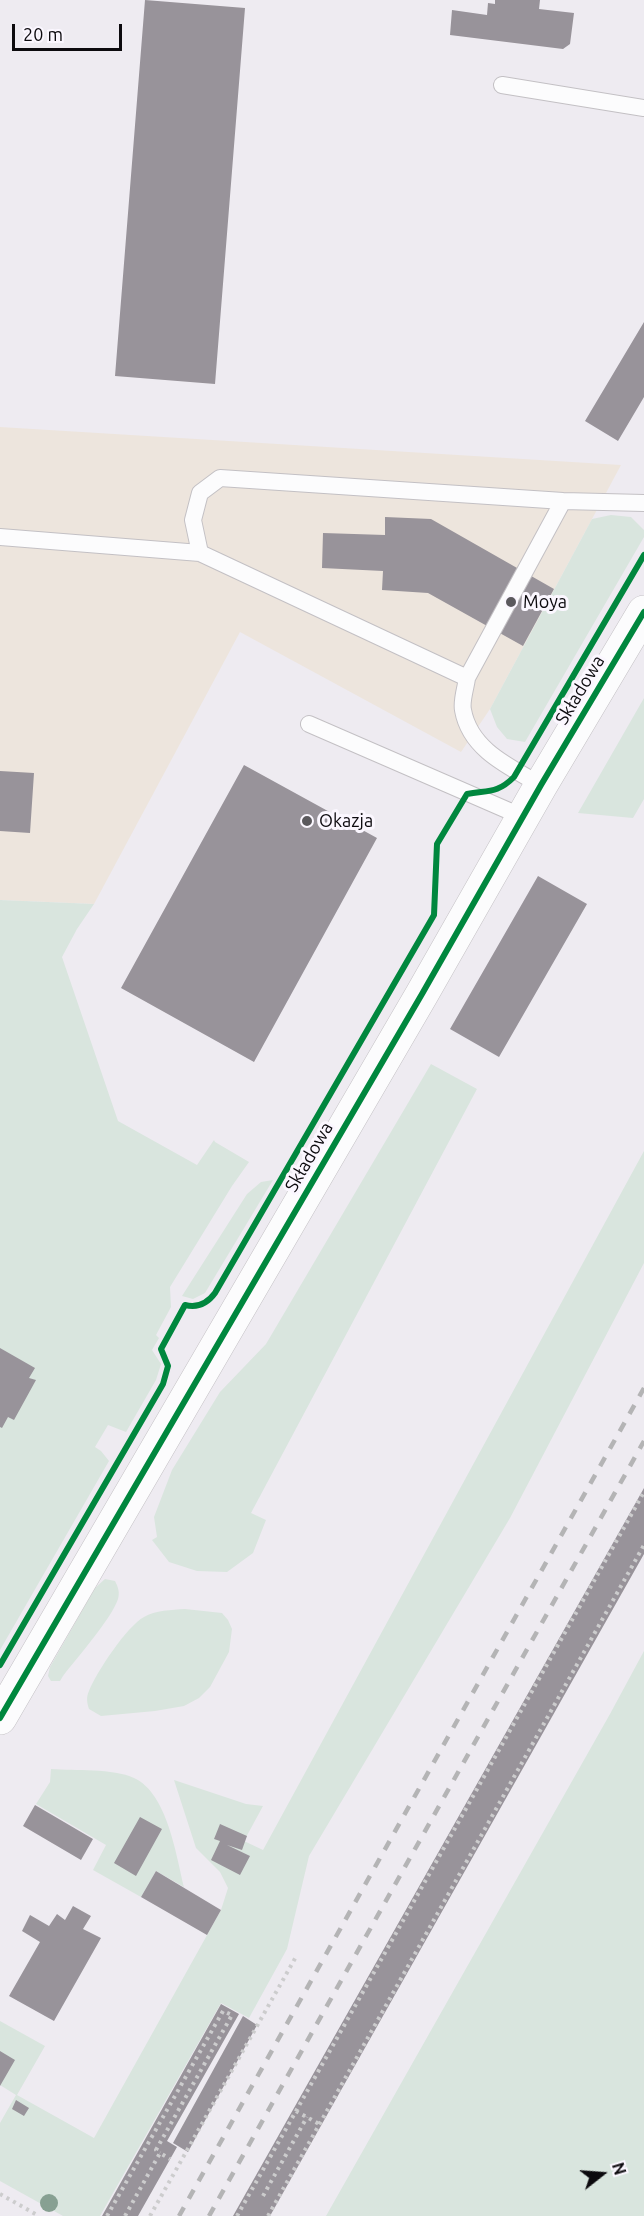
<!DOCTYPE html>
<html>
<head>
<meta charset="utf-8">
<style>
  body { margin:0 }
  #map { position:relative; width:644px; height:2216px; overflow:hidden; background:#eeebf1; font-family:Ubuntu,sans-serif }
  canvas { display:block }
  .north { position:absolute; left:572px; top:2144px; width:60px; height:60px; -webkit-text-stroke:4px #fbf7ff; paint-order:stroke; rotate:73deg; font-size:16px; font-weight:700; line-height:24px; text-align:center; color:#0c0a0e }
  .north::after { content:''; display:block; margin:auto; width:21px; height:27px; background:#0c0a0e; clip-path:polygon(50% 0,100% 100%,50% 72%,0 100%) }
  .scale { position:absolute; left:12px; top:24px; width:110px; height:27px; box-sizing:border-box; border:3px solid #0c0a0e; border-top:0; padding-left:8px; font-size:18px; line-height:21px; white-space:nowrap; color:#0c0a0e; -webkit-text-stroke:4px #fbf7ff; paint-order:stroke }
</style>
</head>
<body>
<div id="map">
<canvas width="644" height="2216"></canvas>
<div class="north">N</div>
<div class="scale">20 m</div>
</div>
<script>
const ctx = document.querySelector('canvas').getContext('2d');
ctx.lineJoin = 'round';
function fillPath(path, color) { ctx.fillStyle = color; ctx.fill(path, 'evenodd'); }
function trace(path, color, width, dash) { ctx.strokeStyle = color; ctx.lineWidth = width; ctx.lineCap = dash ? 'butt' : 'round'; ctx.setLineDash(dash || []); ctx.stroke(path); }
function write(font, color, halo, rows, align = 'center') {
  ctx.font = font + ' Ubuntu,sans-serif'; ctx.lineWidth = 6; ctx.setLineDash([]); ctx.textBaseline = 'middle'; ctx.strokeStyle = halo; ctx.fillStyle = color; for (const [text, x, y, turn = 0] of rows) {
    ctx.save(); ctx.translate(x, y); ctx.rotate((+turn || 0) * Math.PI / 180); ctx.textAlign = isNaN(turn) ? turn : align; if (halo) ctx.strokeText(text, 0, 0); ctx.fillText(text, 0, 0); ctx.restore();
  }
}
fillPath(new Path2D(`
  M0 427 621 465 490 709 461 752 240 632 94 904 0 900Z`), '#ede5dd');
fillPath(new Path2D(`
  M611 515 631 517 644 530V537L525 742 507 739 497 727 490 709 592 519Z
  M644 698V799L633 818 578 813Z
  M0 900 94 904 77 929 62 957 118 1121 197 1165 214 1140 215 1142 249 1162 232 1186 170 1287 171 1307 156 1335 159 1338 152 1350 161 1364 156 1380 126 1432 108 1425 95 1447 101 1451 109 1461 0 1650Z
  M431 1064 477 1089 251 1513 266 1520 253 1553 227 1572 197 1571 169 1562 152 1540 157 1537 154 1517 172 1470 220 1392 266 1344Z
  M644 1151V1263L510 1518 309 1856 287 1949 249 2018 221 2003 100 2216H63L0 2181V2123L16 2095 0 2085V2021L45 2046 17 2095 94 2138 221 1910 228 1888 220 1872 196 1848 174 1780 246 1804 263 1806 244 1841 263 1850Z
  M273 1180 205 1293 193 1299 182 1296 247 1194 261 1182Z
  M105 1579 115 1581C118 1587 120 1592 118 1599 112 1618 76 1659 63 1676L60 1681H51L48 1676 50 1667 95 1588Z
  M185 1609 222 1613 228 1620 232 1629 229 1652 210 1687 199 1698 184 1706 155 1711 101 1716 89 1709C87 1703 86 1697 89 1691 96 1673 127 1626 144 1617 155 1610 172 1610 185 1609Z
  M644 1651V2216H326L610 1714Z
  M51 1769C75 1771 113 1768 134 1778 167 1793 176 1854 184 1887L156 1871 141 1897 93 1870 106 1845 36 1804 50 1782Z`), '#d9e5de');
fillPath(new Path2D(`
  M145 0 245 8 215 384 115 376Z
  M495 0H540L539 9 574 13 570 44 563 49 450 35 452 10 487 15 488 3 495 4Z
  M644 322V397L618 441 585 421Z
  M385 517 431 519 554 589 523 646 428 593 382 590 383 571 322 568 323 533 385 535Z
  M244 765 377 838 254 1062 121 988Z
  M0 771 34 773 30 833 0 831Z
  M538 876 587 904 499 1057 450 1029Z
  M0 1348 35 1368 29 1378 36 1380 14 1420 8 1417 2 1428 0 1427Z
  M644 1488V1554L270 2216H233Z
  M35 1805 93 1839 81 1860 23 1826Z
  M140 1817 162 1829 136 1876 114 1863Z
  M220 1824 247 1836 242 1850 227 1845 250 1856 240 1875 211 1860 220 1841 214 1839Z
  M156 1871 221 1910 207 1935 141 1897Z
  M73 1906 91 1916 83 1929 101 1938 54 2021 9 1996 40 1942 22 1931 30 1915 49 1926 57 1914 65 1920Z
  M221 2004 239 2014 167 2141 177 2147 138 2216H102Z
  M243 2016 257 2025 188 2152 173 2143Z
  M0 2051 15 2060 0 2086Z
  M16 2100 29 2108 24 2116 12 2109Z`), '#98939a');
const lane = new Path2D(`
  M502 85 644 108
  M0 537 200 553
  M467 678 563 501
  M309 724 523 817
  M541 785C510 767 470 750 463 710 461 701 466 687 467 678L200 553 193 520 200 493 220 478 563 501 644 503`);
const secondary = new Path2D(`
  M0 1718 422 994 541 785 644 612`);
trace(lane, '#c3c0c4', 18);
trace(secondary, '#c3c0c4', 34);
trace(new Path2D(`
  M296 2111 319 2124
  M0 2194 39 2216
  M263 2196 307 2117
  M107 2216 223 2011 232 2015 156 2150 160 2153
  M125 2216 160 2153 170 2159
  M150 2216 297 1955
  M237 2216 644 1492
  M268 2216 644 1545`), '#cccccd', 4, [3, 4.5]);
trace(lane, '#fcfcfd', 16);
trace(secondary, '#fcfcfd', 33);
trace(new Path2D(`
  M179 2216 644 1388
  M209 2216 644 1441`), '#b4b4b5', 4.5, [10, 10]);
trace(new Path2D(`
  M0 1665 163 1384 168 1366 161 1349 185 1305C197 1308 207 1304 215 1293L434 915 437 844 467 794C488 790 497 794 514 777L644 555
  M0 1718 422 994 541 785 644 612`), '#00873e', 6);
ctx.fillStyle = '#87a092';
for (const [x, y] of [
  [49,2203]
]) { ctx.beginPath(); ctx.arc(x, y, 9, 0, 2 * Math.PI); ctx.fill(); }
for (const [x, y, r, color] of [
  [511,602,6,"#5b595d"],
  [307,821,6,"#5b595d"]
]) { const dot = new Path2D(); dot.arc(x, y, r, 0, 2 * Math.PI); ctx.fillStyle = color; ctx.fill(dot); trace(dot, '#fbf7ff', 2); }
write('18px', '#0c0a0e', '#fbf7ff', [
  ["Moya",523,602],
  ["Okazja",319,821]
], 'left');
write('18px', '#0c0a0e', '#fbf7ff', [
  ["Składowa",580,690,-59],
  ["Składowa",309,1157,-60]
]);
</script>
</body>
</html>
